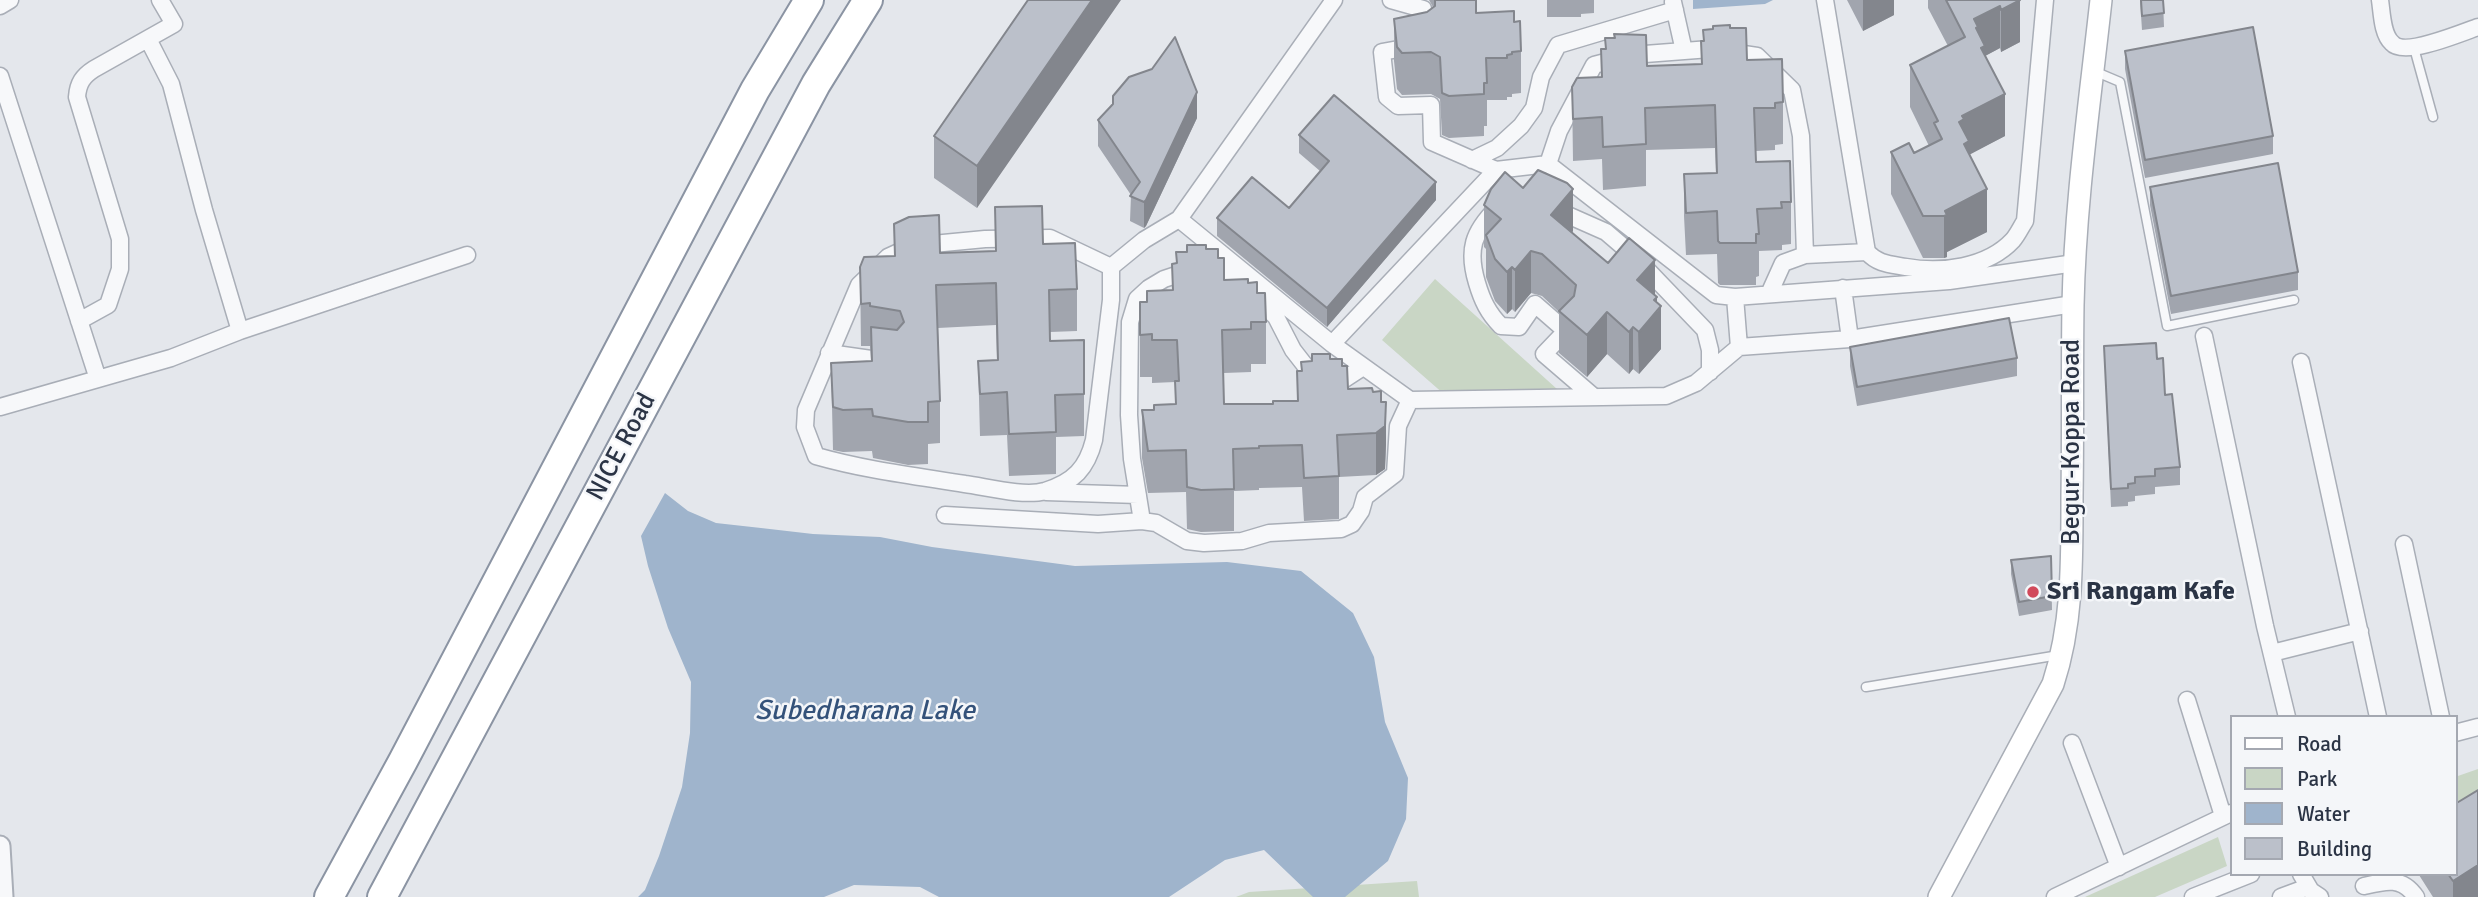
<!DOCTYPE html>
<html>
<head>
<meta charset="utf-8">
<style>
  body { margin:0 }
  #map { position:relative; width:2478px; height:897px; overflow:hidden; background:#e4e7ec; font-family:Signika,sans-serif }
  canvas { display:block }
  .legend { position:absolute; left:2230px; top:715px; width:228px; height:161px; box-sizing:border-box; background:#f4f6f9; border:2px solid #a4a8b1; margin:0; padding:9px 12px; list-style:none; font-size:21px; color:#2b3445 }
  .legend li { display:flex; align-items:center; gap:14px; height:35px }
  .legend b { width:35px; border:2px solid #a4a8b1 }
</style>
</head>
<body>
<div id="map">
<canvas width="2478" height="897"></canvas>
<ul class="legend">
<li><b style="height:9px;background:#fff"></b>Road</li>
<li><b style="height:19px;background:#c9d6c5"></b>Park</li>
<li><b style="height:19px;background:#9fb4cc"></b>Water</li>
<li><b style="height:19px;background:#bbc0ca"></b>Building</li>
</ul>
</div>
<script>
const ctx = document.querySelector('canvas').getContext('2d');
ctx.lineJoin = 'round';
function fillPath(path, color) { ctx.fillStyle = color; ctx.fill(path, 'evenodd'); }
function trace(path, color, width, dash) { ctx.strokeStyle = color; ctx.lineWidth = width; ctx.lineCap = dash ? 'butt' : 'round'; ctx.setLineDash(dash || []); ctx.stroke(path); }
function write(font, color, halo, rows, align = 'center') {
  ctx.font = font + ' Signika,sans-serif'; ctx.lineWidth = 5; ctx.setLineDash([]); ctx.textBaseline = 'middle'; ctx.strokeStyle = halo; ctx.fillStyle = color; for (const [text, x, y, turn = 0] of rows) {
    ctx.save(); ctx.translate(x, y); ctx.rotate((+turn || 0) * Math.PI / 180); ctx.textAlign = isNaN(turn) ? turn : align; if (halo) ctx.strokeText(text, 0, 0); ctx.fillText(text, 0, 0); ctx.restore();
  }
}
fillPath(new Path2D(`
  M1435 279 1557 389 1445 395 1382 340Z
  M2478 769V801L2455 814V777Z
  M2218 837 2227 866 2155 897H2085Z
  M1417 881 1419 897H1236L1249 892Z`), '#c9d6c5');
fillPath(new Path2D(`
  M1693 0H1773L1765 4 1693 9Z
  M665 493 688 511 716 523 761 528 813 534 880 537 932 547 1075 566 1227 562 1301 571 1353 613 1374 657 1385 722 1408 778 1406 819 1388 861 1345 897H1313L1264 850 1225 860 1169 897H939L920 887 854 885 824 897H638L645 890 659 856 682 787 690 733 691 682 668 628 648 566 641 536Z`), '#9fb4cc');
const service = new Path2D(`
  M2414 48 2433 117
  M2094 71 2120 82 2167 326 2294 300
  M1866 687 2059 655`);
const minor = new Path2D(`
  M1391 0 1423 9 1424 32
  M2380 0C2382 13 2382 34 2392 43 2404 57 2461 33 2478 27
  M1673 2 1684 51
  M0 6 10 0
  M148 39 171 84 204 210 240 331
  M1415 46 1382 52 1387 97 1398 106 1431 105 1432 142 1496 170 1548 164 1716 295 1735 297 1949 281 2075 263
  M0 76 98 379
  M1472 160 1497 148 1521 126 1534 108 1541 77 1558 45 1675 10
  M1548 164 1559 131 1594 65 1632 55 1710 49 1757 56 1792 90 1801 136 1805 255 1783 263 1769 294
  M1497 208C1473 232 1467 250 1477 283 1482 300 1488 313 1501 326L1519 327 1535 304 1566 331 1544 354 1594 397
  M1554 209 1606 232 1634 256 1705 330 1710 350V372
  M1179 219 1332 344 1410 400 1666 396 1696 383 1739 347 1850 339 2073 304
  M1867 252C1878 264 1889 264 1906 267 1941 273 1987 268 2013 240 2018 234 2021 227 2025 221L2045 0
  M1805 255 1867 252 1825 0
  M1111 267 1050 238 985 239 912 246 888 257 859 285 806 410 805 427 816 456C865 470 915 476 965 484 987 487 1024 497 1045 491 1074 482 1087 468 1094 440L1111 300V267L1144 240 1179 219 1334 0
  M1843 288 1850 339
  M1735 297 1739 347
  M79 321 108 305 120 269V239L77 97C78 83 83 76 94 69L174 24 160 0
  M2204 336 2265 626 2287 717
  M1332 344 1496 170
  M829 353 892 362
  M2301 362 2378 717
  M0 407 171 358 240 331 467 255
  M1046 492 1138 495
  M945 515 1098 524 1142 521 1156 523 1187 541 1204 543 1242 541 1269 533 1341 529 1352 524 1361 511 1365 497 1395 474 1398 426 1410 400
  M1142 521 1132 459 1129 415 1130 322 1137 299 1149 288 1164 279 1191 270 1217 271 1237 279 1276 317 1293 350 1314 377 1340 382 1363 367
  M2404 544 2441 717
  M2272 653 2360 631
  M2187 700 2223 816
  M2455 733 2478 727
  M2072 743 2119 867
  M2301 874 2311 891 2320 897
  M2364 886C2385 881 2402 876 2416 897
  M2055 897 2231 813
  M2193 897 2251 874
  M2281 897 2308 887`);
const tertiary = new Path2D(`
  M0 846 3 897`);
const secondary = new Path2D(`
  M1939 897 2053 684C2073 623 2072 560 2072 496 2073 432 2072 369 2073 305 2075 203 2090 101 2101 0`);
const motorway = new Path2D(`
  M329 897 403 761 755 90 809 0
  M382 897 816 84 868 0`);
trace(service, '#a9aeb7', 11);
trace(minor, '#a9aeb7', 19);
trace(tertiary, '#a9aeb7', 23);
trace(secondary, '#a9aeb7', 24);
trace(motorway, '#8b94a3', 32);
trace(service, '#f7f8fa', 8);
trace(minor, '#f7f8fa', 16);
trace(tertiary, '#f7f8fa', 19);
trace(secondary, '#fff', 21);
trace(motorway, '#fff', 28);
fillPath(new Path2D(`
  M1028 0 977 208 934 178V136Z
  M1429 0H1476V13L1514 22 1521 51V93L1512 94V97H1507V100H1487V126H1484V136L1449 138 1442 135 1440 99 1431 94 1402 95 1397 89 1394 61V19L1427 12 1433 7Z
  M1547 0H1594V13L1581 14V17H1547Z
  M1847 0H1894V15L1863 31Z
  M1928 0H2020V42L2001 52 2000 48 1985 56 2005 136 1969 154 1987 232 1947 252V257L1944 258H1923L1891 194V152L1914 153 1929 146 1910 107V65L1948 46 1928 8Z
  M2140 0H2163L2164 27 2142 30Z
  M1730 28 1747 60 1783 102V144L1775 145V150L1756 151V162L1791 202V244L1782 245V250L1759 251V276L1756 277V285H1720L1718 283 1717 254 1686 255 1684 216V174L1716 173 1715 148 1646 150V186L1603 190 1602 159 1573 161 1572 87 1601 77V49H1605L1647 66 1701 64V41H1703Z
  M2125 51 2273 136V154L2145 178 2125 69Z
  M1197 118 1146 226 1144 228 1130 221 1131 195 1098 146V120Z
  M1299 135 1436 200 1327 327 1217 236V218L1289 208 1320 171 1299 153Z
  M2150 187 2298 272V290L2171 314 2150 205Z
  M1484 205 1573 231 1572 233 1608 263 1655 295 1657 302 1661 349 1639 374 1633 369 1629 374 1607 354 1587 377 1559 353V312L1542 296 1531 293 1515 312 1512 309 1507 314 1495 301 1486 277V249L1484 247Z
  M995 207 1043 244 1077 289V331L1050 332V341L1084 340V436L1056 437V474L1009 476 1007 435 980 436 978 361 997 360 996 325 938 328 940 401V443L928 444V464L908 465 873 458 872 451 843 452 833 450 831 363 871 361 870 346H861L860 267 894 256V224L940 253 995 251Z
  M1206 249 1218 258 1224 280 1248 283 1257 293 1266 322V364H1251V372L1224 373V404H1273L1297 401V371H1301L1312 361 1330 359 1342 366 1348 389 1373 392 1381 402 1386 444 1385 469 1376 475 1339 477V519L1304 521 1302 487 1259 488V490L1234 491V531L1201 532 1187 529 1186 492 1148 493 1142 458V410H1154L1175 404V382L1152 383V377H1140V302H1147L1172 290V264L1176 263Z
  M2104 346 2157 359 2180 467V485L2155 487V494L2135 496V501L2128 502V506L2111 507Z
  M1850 347 2017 358V376L1857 406 1850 366Z
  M2051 556 2052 610 2019 616 2011 574V560Z
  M2455 874 2478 897H2433L2419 875Z`), '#a1a5ae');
fillPath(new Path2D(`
  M1092 0H1121L977 208V166Z
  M1863 0H1894V15L1863 31Z
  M2020 0V42L2001 52V10Z
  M2000 6V48L1985 56 1976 70 1974 19Z
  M1197 92V118L1146 226 1144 228V202Z
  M2005 94V136L1969 155V183L1959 122 1962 116Z
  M1436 182V200L1327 327V308Z
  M1573 189V231L1551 257V215Z
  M1987 189V232L1947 252V257L1944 258V216L1945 211Z
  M1531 251V293L1515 312V270Z
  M1655 260V299L1657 297V312L1661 306V349L1639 374 1637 280Z
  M1512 267V309L1507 314V272Z
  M1607 312V354L1587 377V335Z
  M1633 327V369L1629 374V332Z
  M1386 402V444L1385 469 1376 475V433Z
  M2478 865V897H2453V881Z`), '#83868d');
const building = new Path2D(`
  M1028 0H1092L977 166 934 136Z
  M1435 0H1476V13L1514 11V22L1520 21 1521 51 1512 52V54L1507 55V58H1486L1487 83H1484V94L1449 96 1442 93 1440 57 1431 52 1402 53 1397 47 1394 19 1427 12 1435 6Z
  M1946 0H2020L2001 10 2000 6 1974 19 1978 27 1976 28 1985 46 1981 48 2005 94 1962 116 1964 119 1959 122 1969 141 1964 144 1987 189 1945 211 1947 215 1944 216H1923L1891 152 1909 143 1914 153 1942 139 1934 123 1938 121 1910 65 1965 37Z
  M2141 0H2163L2164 13 2142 16Z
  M1730 25V28H1746L1747 60 1782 59 1783 102 1775 103V108H1754L1756 162 1790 161 1791 202H1781L1782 208 1757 209 1759 234H1756V243H1720L1718 241 1717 211 1686 213 1684 174 1717 173 1715 105 1645 108 1646 144 1603 147 1602 117 1573 119 1572 87 1577 78 1602 77 1601 49H1606L1605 38H1615L1614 34 1646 35 1647 66 1702 64 1701 41H1704L1703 30 1713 29V26Z
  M2253 27 2273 136 2145 160 2125 51Z
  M1175 37 1197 92 1146 200 1144 202 1130 196 1140 182 1098 120 1113 104V96L1129 77 1152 69Z
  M1334 95 1436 182 1327 308 1217 218 1252 177 1289 208 1329 161 1299 135Z
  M2278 163 2298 272 2171 296 2150 187Z
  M1538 170 1567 183 1573 189 1551 215 1608 263 1629 238 1655 260 1637 280 1657 297 1654 300 1661 306 1639 332 1633 327 1629 332 1607 312 1587 335 1559 311 1574 296 1576 285 1542 254 1531 251 1515 270 1512 267 1507 272 1495 259 1486 235 1501 219 1484 205 1491 189 1505 172 1523 188Z
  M1042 206 1043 244 1075 243 1077 289 1049 290 1050 341 1084 340V394L1055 395 1056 432 1009 434 1007 392 980 394 978 361 998 360 996 283 936 285 940 401 928 402V422H908L873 416 872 409 843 410 833 407 831 363 872 361 871 327 897 330 904 322 900 311 870 306V303L861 304 860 267 864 257 895 256 894 224 909 217 939 215 940 253 996 251 995 207Z
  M1187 245H1206V249H1218V258H1224V280L1248 279V283L1257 282V293H1265L1266 322H1251V329L1222 330 1224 404H1273V401H1298L1297 371H1302L1301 362 1312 361V354H1330V359H1342V366H1347L1348 389 1372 388 1373 392 1381 391V402H1386L1385 426 1376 433 1337 435 1339 476 1304 478 1302 445 1259 446V448L1233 449 1234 489 1201 490 1187 487 1186 450 1148 451 1142 410H1154V405L1176 404 1175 381H1179L1177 340H1152V334L1140 335V302H1147V291L1173 290 1172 264 1177 263 1176 252H1187Z
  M2009 318 2017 358 1857 387 1850 347Z
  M2156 343 2157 359 2163 358 2165 395 2172 394 2180 467 2155 469V476L2135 477V483L2128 484V488L2111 489 2104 346Z
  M2051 556 2052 596 2019 602 2011 560Z
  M2478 790V865L2453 881 2448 874H2455V804Z`);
fillPath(building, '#bbc0ca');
trace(building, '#83868d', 2);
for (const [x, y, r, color] of [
  [2033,592,7,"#d1495b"]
]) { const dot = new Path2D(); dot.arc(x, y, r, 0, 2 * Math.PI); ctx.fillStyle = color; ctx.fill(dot); trace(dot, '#f4f6f9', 2.5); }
write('26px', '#2b3445', '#f4f6f9', [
  ["Begur-Koppa Road",2072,442,-90],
  ["NICE Road",622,447,-62]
]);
write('bold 26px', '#2b3445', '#f4f6f9', [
  ["Sri Rangam Kafe",2047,592]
], 'left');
write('italic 28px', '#34527a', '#f4f6f9', [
  ["Subedharana Lake",865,712]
]);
</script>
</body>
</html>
